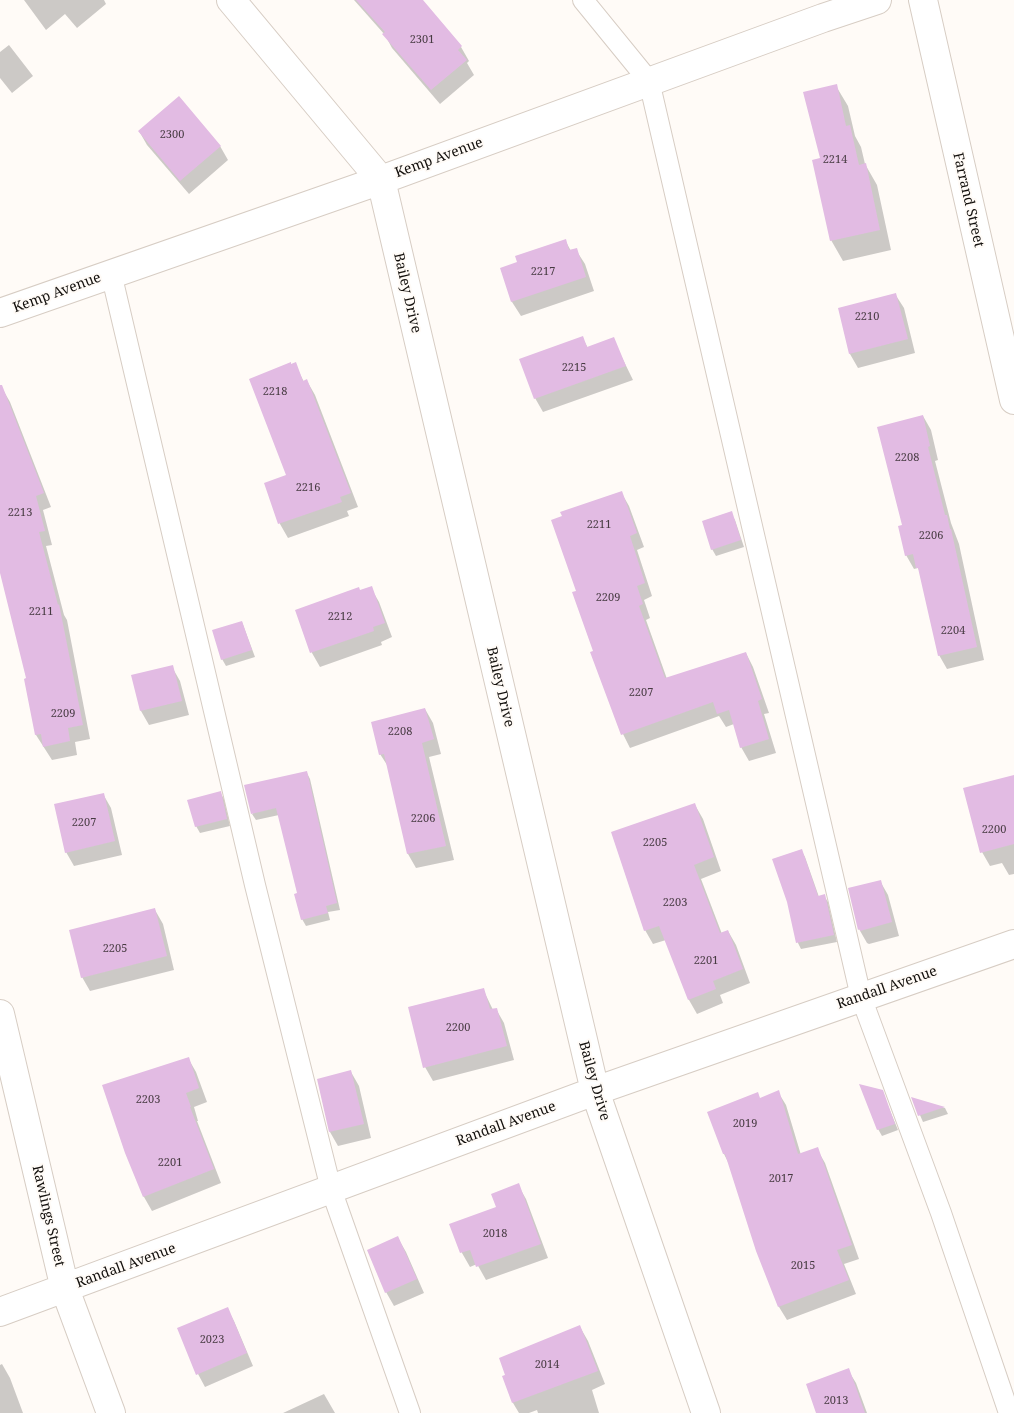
<!DOCTYPE html>
<html>
<head>
<meta charset="utf-8">
<style>
  body { margin:0 }
  canvas { display:block; background:#fffbf7 }
</style>
</head>
<body>
<canvas width="1014" height="1413"></canvas>
<script>
const ctx = document.querySelector('canvas').getContext('2d');
ctx.lineJoin = 'round';
function fillPath(path, color) { ctx.fillStyle = color; ctx.fill(path, 'evenodd'); }
function trace(path, color, width, dash) { ctx.strokeStyle = color; ctx.lineWidth = width; ctx.lineCap = dash ? 'butt' : 'round'; ctx.setLineDash(dash || []); ctx.stroke(path); }
function write(font, color, halo, rows, align = 'center') {
  ctx.font = font + ' "Noto Serif",serif'; ctx.lineWidth = 4; ctx.setLineDash([]); ctx.textBaseline = 'middle'; ctx.strokeStyle = halo; ctx.fillStyle = color; for (const [text, x, y, turn = 0] of rows) {
    ctx.save(); ctx.translate(x, y); ctx.rotate((+turn || 0) * Math.PI / 180); ctx.textAlign = isNaN(turn) ? turn : align; if (halo) ctx.strokeText(text, 0, 0); ctx.fillText(text, 0, 0); ctx.restore();
  }
}
fillPath(new Path2D(`
  M24 0H104L106 4 77 28 65 14 46 30Z
  M354 0H412L461 47 469 61 467 63 474 75 440 104 392 48 385 35Z
  M9 45 33 76 12 93 0 78V52Z
  M836 86 848 106 855 136 861 147 865 164 877 185 891 250 843 261 831 240 822 159Z
  M139 131 220 146 228 160 189 194 147 145Z
  M565 240 571 251 576 250 585 264 594 291 521 316 512 302 501 269 519 263Z
  M895 294 904 308 915 353 858 368 850 354 840 309Z
  M582 337 588 348 613 339 633 380 543 412 535 398Z
  M295 364 304 382 307 381 315 395 358 507 347 511 349 516 288 538 280 524 266 484 288 476 291 366Z
  M2 388 10 402 51 507 43 510 52 545 46 546 64 615 67 620 90 739 75 742 77 755 52 760 36 735 27 679 0 567V389Z
  M923 416 931 430 938 460 935 461 951 523 959 544 984 660 947 669 939 655 921 574 918 568 914 569 906 555 903 526Z
  M621 492 629 506 644 547 637 550 652 596 644 600 650 618 646 620 667 679 746 653 753 667 769 713 764 714 776 753 749 761 741 747 734 724 726 727 719 716 630 748 623 734 595 652 577 592Z
  M731 513 735 520 744 547 716 556 712 549Z
  M371 588 379 602 392 637 381 642 382 645 320 667 312 653 296 611Z
  M242 622 255 657 226 666 222 659Z
  M172 667 180 681 189 715 149 725 141 711 133 676Z
  M425 709 433 723 441 754 429 757 454 860 416 868 408 854 389 768 380 754Z
  M307 773 310 779 340 910 328 912 330 920 306 926 302 919 298 894 279 815 256 820 252 814Z
  M1014 784V874L1009 875 1002 863 990 866 982 852Z
  M220 792 224 799 230 826 200 833 196 826Z
  M103 794 111 808 122 855 74 866 66 852Z
  M695 805 703 819 721 871 701 879 722 934 728 931 736 945 750 983 720 995 723 1003 697 1014 689 1000 666 940 653 944 645 930Z
  M801 850 805 857 819 897 824 896 828 902 837 942 801 949 798 943Z
  M880 881 888 895 899 936 869 944 867 943 859 929Z
  M155 910 163 924 174 970 90 991 82 977Z
  M483 989 493 1010 496 1009 504 1023 514 1060 433 1081 425 1067Z
  M188 1058 196 1072 207 1102 194 1107 198 1121H197L221 1183 152 1211 144 1197 126 1152Z
  M351 1072 359 1086 371 1138 338 1146 330 1132 318 1080Z
  M882 1091 898 1130 882 1136 878 1129Z
  M778 1092 786 1105 801 1155 817 1149 825 1163 859 1259 844 1264 856 1294 787 1320 779 1307 729 1164 724 1154Z
  M913 1099 945 1108 948 1114 923 1122Z
  M518 1185 526 1199 548 1258 486 1280 477 1264 470 1267 462 1253 451 1224 498 1207Z
  M398 1238 406 1252 424 1293 394 1306 386 1292Z
  M227 1308 234 1321 253 1366 205 1387 198 1374Z
  M580 1327 588 1341 605 1384 592 1390 599 1413H538L537 1410 529 1413H519L513 1403 504 1376Z
  M2 1364 10 1378 23 1413H0V1365Z
  M848 1370 856 1383 867 1413H818Z
  M324 1394 335 1413H283Z`), '#0003');
fillPath(new Path2D(`
  M356 0H423L462 46 458 50 467 60 431 90 382 34 385 32Z
  M837 84 846 126 850 125 859 165 866 163 880 230 830 241 812 160 820 158 803 92Z
  M179 96 221 146 180 181 138 131Z
  M566 239 569 250 577 248 586 277 511 302 500 268 517 262 515 256Z
  M896 293 908 339 849 354 838 308Z
  M583 336 587 347 614 337 626 366 534 399 519 359Z
  M291 362V364L296 362 303 381 307 379 351 493 340 497 342 502 278 524 264 483 286 475 249 379Z
  M0 385H2L44 493 36 496 45 531 39 532 58 605 59 604 83 725 68 728 70 741 43 747 41 734 35 735 24 679 26 678 0 573Z
  M923 415 930 446 928 447 945 515H947L950 529H951L977 647 938 656 918 568H916L913 554 905 556 898 526 902 525 877 427Z
  M622 491 637 533 630 536 645 583 637 586 643 604 639 606 665 678 746 652 762 699 758 701 769 739 740 748 729 710 717 714 713 702 621 735 590 652 593 651 572 592 576 591 551 520 562 516 560 512Z
  M732 511 741 540 711 550 702 521Z
  M372 586 385 623 373 627 374 631 310 653 295 610 359 587 360 590Z
  M242 621 252 650 221 660 212 630Z
  M173 665 182 701 140 711 131 675Z
  M425 708 434 739 422 743 446 846 407 854 384 754 379 755 371 722Z
  M307 771 337 903 326 906 328 913 301 920 294 894 297 893 276 808 251 814 244 785Z
  M1014 775V844L980 853 963 788Z
  M221 791 227 819 195 827 187 800Z
  M104 793 115 841 65 853 54 804Z
  M695 803 714 857 694 865 720 933 728 930 743 969 713 981 716 989 688 1000 659 926 644 931 611 832Z
  M802 849 818 896 825 894 834 935 796 943 787 902 772 859Z
  M881 880 892 922 860 931V929L858 930 848 888Z
  M155 908 167 956 81 978 69 930Z
  M484 988 490 1009 497 1008 507 1046 423 1068 408 1007Z
  M189 1057 199 1088 186 1093 191 1107H190L214 1169 143 1197 125 1153 102 1085Z
  M351 1070 364 1124 329 1132 317 1079Z
  M859 1084 883 1090 895 1124 877 1130Z
  M779 1090 798 1154 818 1147 852 1245 837 1250 849 1280 778 1307 756 1251 725 1154H723L707 1112 758 1092 760 1098Z
  M911 1097 945 1107 918 1116Z
  M519 1183 541 1244 476 1267 470 1250 460 1253 449 1224 496 1207 491 1194Z
  M398 1236 417 1279 385 1293 367 1250Z
  M228 1307 247 1353 196 1375 177 1328Z
  M580 1325 598 1371 512 1403 502 1376 505 1375 499 1358Z
  M849 1368 865 1413H816L806 1384Z`), '#e2bbe3');
const service = new Path2D(`
  M583 0 649 81 861 997 941 1213 1009 1413
  M111 273 255 885 331 1189 410 1413`);
const minor = new Path2D(`
  M231 0 381 180 595 1091 706 1413
  M923 0 1014 400
  M0 313 381 180 823 18 877 0
  M0 1014 65 1289 111 1413
  M0 1312 595 1091 1014 944`);
trace(service, '#d7cdc4', 22);
trace(minor, '#d7cdc4', 30);
trace(service, '#fff', 20);
trace(minor, '#fff', 28);
write('11px', '#473b42', null, [
  ["2301",422,40],
  ["2300",172,135],
  ["2214",835,160],
  ["2217",543,272],
  ["2210",867,317],
  ["2215",574,368],
  ["2218",275,392],
  ["2208",907,458],
  ["2216",308,488],
  ["2213",20,513],
  ["2211",599,525],
  ["2206",931,536],
  ["2209",608,598],
  ["2211",41,612],
  ["2212",340,617],
  ["2204",953,631],
  ["2207",641,693],
  ["2209",63,714],
  ["2208",400,732],
  ["2206",423,819],
  ["2207",84,823],
  ["2200",994,830],
  ["2205",655,843],
  ["2203",675,903],
  ["2205",115,949],
  ["2201",706,961],
  ["2200",458,1028],
  ["2203",148,1100],
  ["2019",745,1124],
  ["2201",170,1163],
  ["2017",781,1179],
  ["2018",495,1234],
  ["2015",803,1266],
  ["2023",212,1340],
  ["2014",547,1365],
  ["2013",836,1401]
]);
write('14px', '#13100d', '#fffbf7', [
  ["Kemp Avenue",439,158,-20],
  ["Farrand Street",968,200,77],
  ["Kemp Avenue",57,293,-20],
  ["Bailey Drive",407,293,77],
  ["Bailey Drive",500,687,77],
  ["Randall Avenue",887,988,-19],
  ["Bailey Drive",594,1081,74],
  ["Randall Avenue",506,1124,-20],
  ["Rawlings Street",48,1216,77],
  ["Randall Avenue",126,1266,-20]
]);
</script>
</body>
</html>
